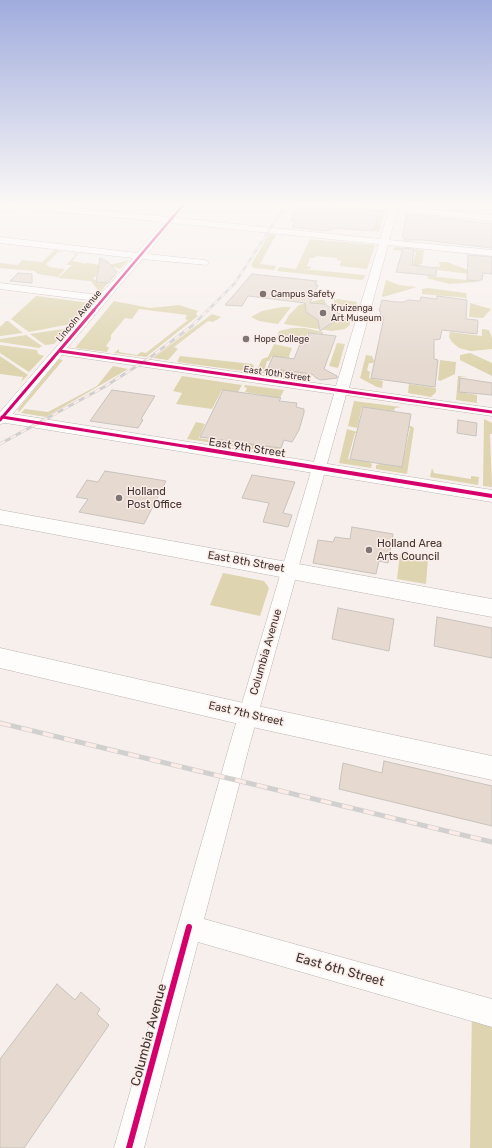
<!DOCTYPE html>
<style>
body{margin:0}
canvas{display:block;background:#f7efec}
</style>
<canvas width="492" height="1148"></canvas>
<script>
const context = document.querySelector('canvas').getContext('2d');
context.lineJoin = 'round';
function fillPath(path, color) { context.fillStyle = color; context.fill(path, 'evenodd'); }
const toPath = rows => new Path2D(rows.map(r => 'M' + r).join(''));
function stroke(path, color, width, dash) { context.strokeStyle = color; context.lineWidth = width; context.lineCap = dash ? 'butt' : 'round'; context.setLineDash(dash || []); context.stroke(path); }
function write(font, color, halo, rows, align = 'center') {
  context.font = font + ' Rubik,sans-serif'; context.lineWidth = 3; context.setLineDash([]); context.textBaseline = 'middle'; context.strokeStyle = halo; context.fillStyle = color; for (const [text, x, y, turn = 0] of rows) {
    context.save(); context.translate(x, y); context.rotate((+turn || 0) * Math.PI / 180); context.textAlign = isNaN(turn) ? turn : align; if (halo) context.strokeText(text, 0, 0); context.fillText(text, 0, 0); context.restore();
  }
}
fillPath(toPath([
 [340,205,386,210,381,211,385,213,379,232,373,231,378,216,382,215,382,213,347,211,339,208],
 [269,234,276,235,260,264,276,266,274,270,254,268,251,265],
 [310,239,375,245,367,269,340,266,341,261,337,260,337,258,316,256,315,258,310,258,307,266,311,267,310,269,302,269,365,275,364,279,361,280,277,271,279,267,296,269],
 [394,247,424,250,422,264,420,264,419,268,412,268,416,252,393,250],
 [55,250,64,252,58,252,46,264,49,266,48,267,65,269,58,277,38,274,34,271,0,268,0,263,18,265,22,260,42,262],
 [70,253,87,254,78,254,72,261,84,263,77,265,87,263,106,266,129,260,120,269,114,267,104,267,93,279,96,280,96,282,108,283,100,293,91,281,58,278,72,265,66,265,76,254],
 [439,262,447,262,484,276,438,270,438,268,435,266,440,267],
 [428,276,476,281,477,282,449,284,427,278],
 [386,280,399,285,417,287,383,297,382,296],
 [428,288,466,293,467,298,422,294,422,289],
 [36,296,90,303,71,324,29,332,11,319],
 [322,299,325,300,326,306,334,311,350,317,350,325,345,329,332,331,284,324,289,315,299,305],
 [338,299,357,302,355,311,349,312,334,303,334,300],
 [114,301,150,308,179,305,198,311,196,314,198,316,146,357,114,353,119,349,119,352,137,355,141,352,146,353,188,320,185,319,187,315,139,309,132,319,125,318,111,335,111,339,106,346,109,348,107,352,75,348],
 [470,303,491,309,483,318,469,317],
 [282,307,291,307,278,324,259,321,251,317,262,311],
 [212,314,221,317,213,322,208,321,174,347,178,349,168,360,153,358],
 [6,321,8,321,23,333,0,336,0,327],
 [69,328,54,344,45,345,30,334],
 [292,328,305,328,323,332,323,334,308,333,304,340,290,342,276,340,279,331],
 [482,329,489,330,492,338,492,349,471,351,459,348,452,342,449,337,450,332,482,336],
 [26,335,42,346,39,348,0,342,0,339],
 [337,343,345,344,338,368,329,366],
 [274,344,292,348,289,356,290,358,272,356,269,361,267,361,265,368,307,374,305,379,256,372,262,359,268,357],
 [0,345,37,350,38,354,44,356,29,372,0,353],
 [470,353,492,363,492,376,460,360,460,355],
 [366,355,372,356,374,361,373,363,369,363,367,370,370,372,369,378,383,381,382,388,377,387,360,378],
 [0,356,28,375,21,382,23,377,0,374],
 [180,356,252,364,254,366,252,372,177,362],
 [59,359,63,360,19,412,18,409],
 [440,360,456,362,455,374,440,381,438,380],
 [113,366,128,369,46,417,21,413,25,409,48,412,97,386],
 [182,376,242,385,238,392,222,390,212,409,176,404,182,393,173,391],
 [458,376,468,377,460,377,459,392,477,395,477,403,456,400],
 [409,384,436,388,436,392,431,397,408,393],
 [245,385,284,390,280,398,245,392,247,388,244,387],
 [354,401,401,407,395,408,394,411,362,407,357,428,348,426],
 [484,419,492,423,492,434,490,434,492,487,483,486],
 [196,422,205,424,199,438,217,441,220,435,228,436,226,442,246,445,249,440,259,445,280,448,279,453,187,439],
 [389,423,411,426,414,428,407,474,376,469,376,465,381,464,402,467,410,428,388,424],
 [347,429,361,433,355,433,348,459,369,462,372,464,371,468,339,463],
 [432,468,434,473,471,479,471,476,479,477,478,485,430,477],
 [400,554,428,559,426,584,397,579],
 [223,573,264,581,269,588,260,616,210,605],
 [472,1007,492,1013,492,1148,470,1148]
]), '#ded5b0');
const building = toPath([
 [303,207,339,209,342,211,378,215,373,231,337,228,326,231,292,227,295,222,290,221,297,210,302,210,303,207],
 [407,214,492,224,492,248,423,240,404,240,405,238,402,237,407,214],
 [403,248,414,249,412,265,437,268,436,276,396,272,403,248],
 [468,255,492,257,492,274,483,273,482,280,479,280,479,281,467,280,468,255],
 [100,258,108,262,117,272,108,283,96,282,100,258],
 [18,273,32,274,32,283,10,281,18,273],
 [252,274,317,281,315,285,318,285,310,303,325,304,338,313,340,317,320,331,318,320,306,312,305,303,248,296,242,306,225,305,252,274],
 [437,296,467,300,466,319,477,320,478,322,477,334,442,330,440,339,434,340,434,359,438,360,435,387,371,378,384,317,380,316,381,311,379,311,382,300,396,302,404,302,408,300,420,301,421,297,437,299,437,296],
 [309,333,336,336,324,369,337,376,337,378,321,380,316,378,312,374,268,368,273,356,294,359,300,344,305,344,309,333],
 [460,378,492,383,492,395,459,392,460,378],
 [112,390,155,396,141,419,143,420,138,428,90,421,112,390],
 [223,390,281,398,279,401,297,403,296,407,304,409,304,413,299,430,292,442,284,440,281,448,200,437,223,390],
 [363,407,411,414,402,467,350,459,363,407],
 [458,420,477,423,476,436,457,433,458,420],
 [105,471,166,481,144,524,79,512,88,499,76,497,87,480,98,482,105,471],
 [252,475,295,482,283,513,292,515,288,527,263,522,269,503,242,498,252,475],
 [352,527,393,534,388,563,379,561,376,574,313,563,318,540,333,542,335,537,350,539,352,527],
 [338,608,394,619,389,651,332,639,338,608],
 [437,617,492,628,492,658,434,646,437,617],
 [384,761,492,786,492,826,339,789,343,763,382,773,384,761],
 [57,984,75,1000,81,992,100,1009,97,1014,109,1025,24,1148,0,1148,0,1059,57,984]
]);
fillPath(building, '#e6dad0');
stroke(building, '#c8c2bd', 1);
const minor = toPath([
 [7,204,39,204,168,217,179,204,188,204,177,218,380,239,389,211,348,207,344,204,399,204,399,206,492,215,492,221,397,211,389,240,492,250,492,256,388,245,349,388,492,408,492,416,346,395,249,747,204,919,492,999,492,1027,198,942,144,1148,114,1148,229,747,334,394,62,355,5,423,0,424,0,412,96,301,0,289,0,283,100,295,133,258,0,243,0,237,137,253,164,222,11,207,7,204],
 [172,223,379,244,336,386,67,348,142,259,207,265,209,263,207,261,204,260,147,254,172,223]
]);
const major = toPath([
 [0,412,492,490,492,502,0,422,0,412],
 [0,510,492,599,492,617,0,524,0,510],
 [0,648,248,704,492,756,492,780,248,726,0,668,0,648]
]);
stroke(minor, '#bdb5b2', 1);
stroke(major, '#bdb5b2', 1);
fillPath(minor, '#fefdfc');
fillPath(major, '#fefdfc');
const railFar2 = toPath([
 [207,311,235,283,286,204]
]);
const railFar1 = toPath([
 [0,444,104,387,148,359,192,326,208,310]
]);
const rail = toPath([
 [0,723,492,842]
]);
stroke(railFar2, '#d2d0ce', 2.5);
stroke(railFar1, '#d2d0ce', 3);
stroke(rail, '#d2d0ce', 5);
stroke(railFar2, '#fbece8', 1.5, [5]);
stroke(railFar1, '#fbece8', 2, [6]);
stroke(rail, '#fbece8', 3.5, [11]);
stroke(toPath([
 [93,311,184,204]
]), '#d6006c', 2.5);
stroke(toPath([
 [60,351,492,412],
 [2,417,196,448],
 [0,420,94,310]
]), '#d6006c', 3);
stroke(toPath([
 [190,447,492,496]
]), '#d6006c', 4);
stroke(toPath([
 [129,1148,189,927]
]), '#d6006c', 6);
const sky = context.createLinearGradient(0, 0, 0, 365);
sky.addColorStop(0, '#a0acdd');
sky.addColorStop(0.56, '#fbf8f6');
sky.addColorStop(1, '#fbf8f600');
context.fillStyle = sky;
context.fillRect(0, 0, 492, 365);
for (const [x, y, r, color] of [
 [263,294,4,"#7f7572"],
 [323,313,4,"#7f7572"],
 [246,339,4,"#7f7572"],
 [119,498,4,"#7f7572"],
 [369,550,4,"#7f7572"]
]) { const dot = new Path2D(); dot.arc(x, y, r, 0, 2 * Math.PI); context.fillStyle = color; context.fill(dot); stroke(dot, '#fbece8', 1.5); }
write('9px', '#3e3431', '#fbece8', [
 ["Campus Safety",271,294],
 ["Kruizenga",331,308],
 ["Art Museum",331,318],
 ["Hope College",254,339]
], 'left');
write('9px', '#3e3431', '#fbece8', [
 ["Lincoln Avenue",79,316,-50],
 ["East 10th Street",277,374,8]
]);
write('11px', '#3e3431', '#fbece8', [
 ["East 9th Street",247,448,9],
 ["East 8th Street",246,562,10],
 ["Columbia Avenue",266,652,-74],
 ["East 7th Street",246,714,13]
]);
write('11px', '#3e3431', '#fbece8', [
 ["Holland",127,492],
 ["Post Office",127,505],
 ["Holland Area",377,544],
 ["Arts Council",377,557]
], 'left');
write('13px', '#3e3431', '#fbece8', [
 ["East 6th Street",340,970,16],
 ["Columbia Avenue",149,1035,-75]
]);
</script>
